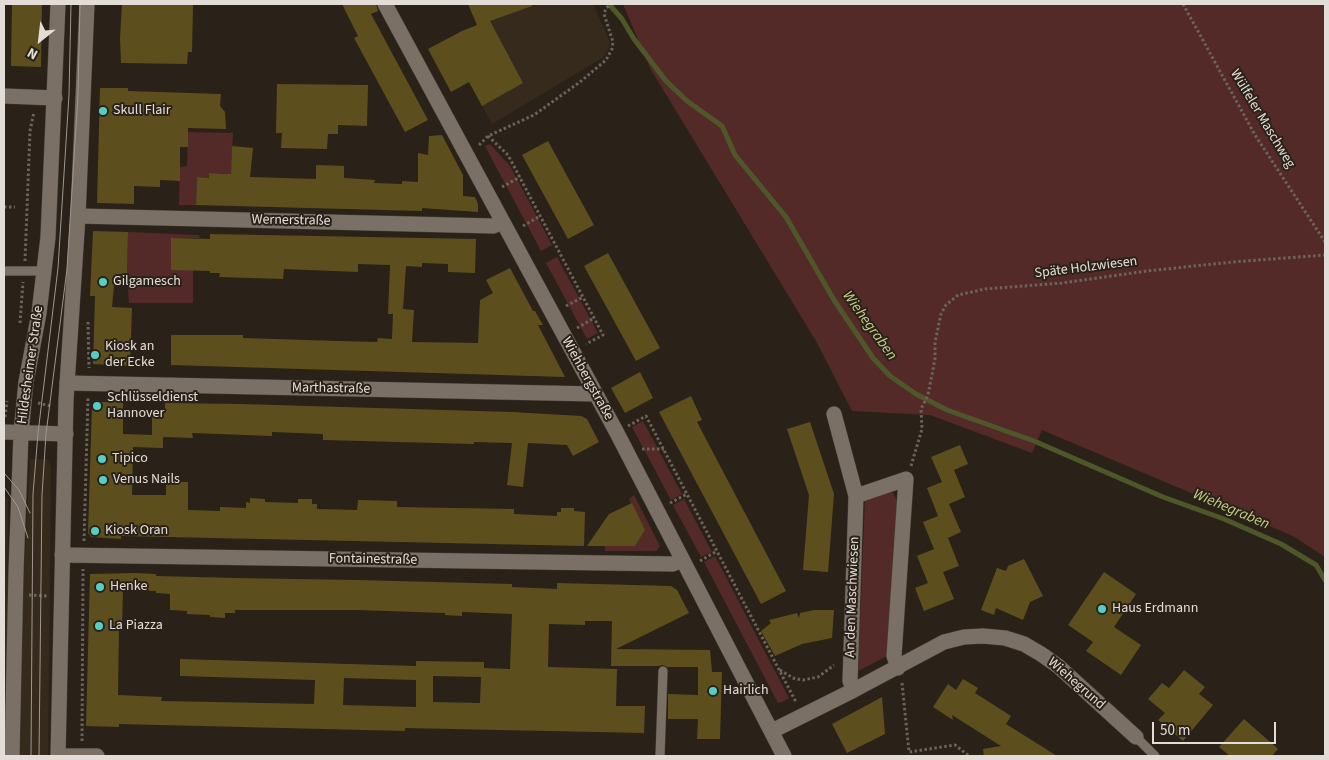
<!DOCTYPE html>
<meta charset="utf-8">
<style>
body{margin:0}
#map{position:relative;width:1329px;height:760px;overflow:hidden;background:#2a2218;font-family:"Source Sans 3",sans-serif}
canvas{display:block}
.frame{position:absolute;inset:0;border:5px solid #e3ddd7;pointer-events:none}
.north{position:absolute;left:15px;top:15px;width:50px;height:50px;-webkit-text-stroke:4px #2a2218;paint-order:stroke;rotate:209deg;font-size:14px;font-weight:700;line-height:20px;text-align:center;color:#e3ddd7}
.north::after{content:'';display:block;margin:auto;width:18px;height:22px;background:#e3ddd7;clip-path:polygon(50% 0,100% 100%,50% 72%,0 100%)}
.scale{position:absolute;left:1152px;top:722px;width:124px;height:22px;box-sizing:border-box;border:2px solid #e3ddd7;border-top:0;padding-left:6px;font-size:15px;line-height:18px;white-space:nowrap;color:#e3ddd7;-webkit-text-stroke:4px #2a2218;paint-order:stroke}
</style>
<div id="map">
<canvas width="1329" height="760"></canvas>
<div class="frame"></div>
<div class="north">N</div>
<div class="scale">50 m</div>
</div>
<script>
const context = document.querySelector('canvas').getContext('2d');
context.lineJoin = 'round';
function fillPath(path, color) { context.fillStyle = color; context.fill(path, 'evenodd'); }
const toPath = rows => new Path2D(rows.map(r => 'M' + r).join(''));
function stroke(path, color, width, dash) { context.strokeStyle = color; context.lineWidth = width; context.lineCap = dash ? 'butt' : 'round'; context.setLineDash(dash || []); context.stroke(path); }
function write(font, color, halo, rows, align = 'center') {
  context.font = font + ' "Source Sans 3",sans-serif'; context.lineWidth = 4; context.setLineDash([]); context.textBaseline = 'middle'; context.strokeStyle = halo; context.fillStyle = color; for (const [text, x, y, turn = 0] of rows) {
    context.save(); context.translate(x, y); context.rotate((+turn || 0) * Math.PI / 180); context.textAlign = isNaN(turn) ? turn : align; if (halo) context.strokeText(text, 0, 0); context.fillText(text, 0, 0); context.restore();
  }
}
fillPath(toPath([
 [535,4,593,4,610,42,609,48,604,57,492,124,469,82,451,92,428,49,462,31],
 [30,459,47,459,51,467,48,756,20,756,21,634],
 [4,495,8,499,7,606,12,756,4,756]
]), '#362a1c');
fillPath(toPath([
 [623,4,1325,4,1325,557,1293,536,1042,430,1032,453,930,415,852,411,816,341,650,68],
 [188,132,233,133,231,171,234,178,223,173,209,173,209,178,197,177,196,205,179,205,180,167,187,166],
 [490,144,510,166,552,245,541,251,485,146],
 [128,232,198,235,201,238,171,238,171,270,193,270,193,303,129,303,127,274],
 [557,257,598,333,587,339,546,263],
 [643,421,682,494,671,500,632,427],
 [892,492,898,502,887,656,858,671,865,499],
 [634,495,660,546,657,551,605,551,605,546,635,546,645,530,629,499],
 [684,499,712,552,701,557,673,505],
 [715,556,789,698,782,702,778,703,704,562]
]), '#542a29');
stroke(toPath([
 [609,4,622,19,634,39,666,81,687,101,722,126,735,155,786,217,834,300,873,358,890,376,916,394,947,410,1034,441,1163,497,1224,519,1281,544,1316,565,1325,580]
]), '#4e5728', 5);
fillPath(toPath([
 [12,4,42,4,41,67,11,66],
 [122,4,193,4,192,52,188,52,187,64,121,63,120,38],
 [342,4,376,4,378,11,371,14,428,120,405,132,354,38,358,36],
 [468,4,532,4,532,6,490,21,523,83,482,106,469,82,451,92,428,49,462,31,477,25],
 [277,84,368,85,367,126,338,125,338,134,328,134,327,149,281,148,282,133,276,133],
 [100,88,128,88,128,91,221,94,220,106,225,112,226,129,188,128,188,147,180,147,180,181,160,180,160,187,134,186,134,204,97,203],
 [442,135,463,175,463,196,475,197,478,204,478,212,422,208,422,211,196,205,197,177,209,178,209,173,231,174,232,146,253,148,250,177,316,179,316,165,344,166,344,178,375,180,374,183,402,184,402,181,418,182,418,153,428,155,429,136],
 [548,141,594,225,568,239,522,155],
 [93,231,128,232,127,274,115,274,112,307,132,308,130,366,93,364,95,296,90,296],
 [210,234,476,239,475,273,448,272,448,264,422,263,422,267,406,266,403,309,414,310,412,342,478,343,480,300,493,293,486,280,510,268,533,311,535,311,543,325,538,325,565,377,171,365,171,335,243,335,243,338,337,341,377,342,378,338,392,339,393,314,388,314,390,265,358,264,358,272,284,269,283,279,219,277,220,273,210,273,210,271,171,270,171,238,210,239],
 [608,253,660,348,636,361,584,266],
 [640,372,653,398,625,413,611,388],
 [691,396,702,420,697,422,786,591,761,604,659,412],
 [98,402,123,402,123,434,152,435,152,412,165,412,165,403,241,404,512,412,581,416,587,419,599,442,573,456,567,445,528,443,523,487,507,485,512,443,474,442,474,444,323,440,323,434,272,432,272,436,192,433,193,438,163,437,163,448,133,447,132,495,166,495,166,482,188,482,188,510,220,511,220,507,246,508,246,502,250,503,250,498,265,499,265,502,298,503,298,499,312,499,312,504,317,504,317,509,357,510,358,500,397,501,397,507,514,509,514,514,557,516,557,512,561,512,561,508,574,508,574,511,585,512,584,546,121,536,121,539,91,537,88,533,92,407],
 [810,422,834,494,828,572,803,570,809,495,787,429],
 [960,445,968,464,954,470,965,497,949,504,961,532,948,538,959,566,943,572,954,599,924,611,915,588,928,583,917,556,934,549,923,522,938,516,927,488,942,482,931,457],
 [632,503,645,530,635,546,587,546,609,514],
 [1024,559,1043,596,1030,602,1023,620,996,608,994,615,981,610,997,568,1006,571,1008,566],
 [1104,572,1136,594,1114,627,1141,645,1121,675,1086,651,1093,642,1068,625],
 [135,573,156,574,156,576,235,578,356,580,512,584,512,587,557,589,557,583,671,586,677,590,689,613,616,649,710,650,712,672,722,672,720,739,697,739,698,719,668,719,668,694,698,695,698,667,667,667,663,665,659,666,611,666,612,621,585,621,585,625,549,624,548,667,617,669,616,706,645,706,644,733,405,728,405,731,119,724,119,727,86,726,90,574],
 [123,590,156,591,156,593,170,594,170,610,187,611,187,614,210,615,210,617,225,618,225,613,235,613,235,610,358,610,445,613,445,615,462,616,462,612,512,614,510,669,484,668,484,662,416,661,416,666,180,659,180,676,315,680,314,704,161,701,162,697,118,695,119,626,122,626],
 [433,676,481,677,480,703,433,702],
 [344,678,416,680,416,707,343,705],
 [814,610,834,610,832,638,802,644,775,656,761,631,771,623,769,620,797,613,799,618,800,613],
 [1184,670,1205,687,1199,694,1213,705,1183,741,1158,720,1165,713,1148,699,1162,683,1169,688],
 [963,679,978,688,975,693,1011,716,1006,724,1057,756,984,756,983,749,1001,746,952,715,953,720,933,707,948,684,956,690],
 [882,697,885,734,847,753,832,724],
 [1244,719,1278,749,1272,756,1230,756,1219,747]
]), '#5c4f1d');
const service = toPath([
 [4,271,44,271],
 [1136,737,1155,756],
 [660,756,663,671]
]);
const minor = toPath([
 [385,4,617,433,784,756],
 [4,96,55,98],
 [78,216,493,226,503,222],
 [67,383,595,394],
 [834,414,856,496,850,681,854,690],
 [856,496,906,479,894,656,898,668],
 [62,555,673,564,682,560],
 [772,731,854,690,944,642,964,637,983,636,1005,638,1024,644,1041,654,1058,666,1136,737],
 [58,756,97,756]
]);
const secondary = toPath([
 [4,432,66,434],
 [12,756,16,572,21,433,26,382,39,313,48,237,58,4],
 [58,756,66,400,78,216,87,4]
]);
stroke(service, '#443d37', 10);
stroke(minor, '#443d37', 16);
stroke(secondary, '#443d37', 16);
stroke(toPath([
 [1183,4,1255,135,1325,242],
 [488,136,508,155,603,335,586,344],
 [479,145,488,136,534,115,580,82,606,60,612,49,613,42,604,14,606,8,612,4],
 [502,187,520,177],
 [4,207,15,207],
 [523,226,540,216],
 [25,261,30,131,34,112],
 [566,306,583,297],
 [88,322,89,368],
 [20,323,23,282],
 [577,328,594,318],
 [38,403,51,406],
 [5,417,7,401],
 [628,426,646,416,796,702],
 [642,449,664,449],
 [911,466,922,429,921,409,928,395,935,359,935,342,941,314,946,305,958,295,985,289,1062,283,1147,271,1232,262,1325,255],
 [670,503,687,494],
 [84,541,88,397],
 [700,561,717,551],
 [29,595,47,596],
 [780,670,793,678,803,680,818,677,834,665],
 [902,683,909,752,955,745,969,756],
 [82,741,83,569]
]), '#6b645b', 3, [2.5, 2.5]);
stroke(service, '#7a7065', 9);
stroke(minor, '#7a7065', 15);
stroke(secondary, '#7a7065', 15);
stroke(toPath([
 [4,473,19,490,30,513],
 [4,487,18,507,28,538],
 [31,756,33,494,38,433,58,268,69,95,71,4],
 [39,756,42,495,46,434,67,269,78,95,80,4]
]), '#9f9891', 1);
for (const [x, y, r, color] of [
 [103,111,5,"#55cec6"],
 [103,282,5,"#55cec6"],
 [95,355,5,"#55cec6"],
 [97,406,5,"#55cec6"],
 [102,459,5,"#55cec6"],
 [103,480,5,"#55cec6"],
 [95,531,5,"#55cec6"],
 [100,587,5,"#55cec6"],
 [1102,609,5,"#55cec6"],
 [99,626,5,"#55cec6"],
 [713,691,5,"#55cec6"]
]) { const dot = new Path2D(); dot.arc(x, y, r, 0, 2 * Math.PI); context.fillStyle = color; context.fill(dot); stroke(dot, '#2a2218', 2); }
write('14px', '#e3ddd7', '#2a2218', [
 ["Skull Flair",113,111],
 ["Gilgamesch",113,282],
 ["Kiosk an",105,347],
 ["der Ecke",105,363],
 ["Schlüsseldienst",107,398],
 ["Hannover",107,414],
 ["Tipico",112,459],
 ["Venus Nails",113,480],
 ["Kiosk Oran",105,531],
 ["Henke",110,587],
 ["Haus Erdmann",1112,609],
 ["La Piazza",109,626],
 ["Hairlich",723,691]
], 'left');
write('14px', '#e3ddd7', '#2a2218', [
 ["Wülfeler Maschweg",1262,119,59],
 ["Wernerstraße",291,221,1],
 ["Späte Holzwiesen",1086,268,-7],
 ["Hildesheimer Straße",31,365,-82],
 ["Wiehbergstraße",587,379,61],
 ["Marthastraße",331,389,1],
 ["Fontainestraße",373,560,1],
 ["An den Maschwiesen",853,597,-88],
 ["Wiehegrund",1076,684,41]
]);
write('italic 15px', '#c0cf83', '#2a2218', [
 ["Wiehegraben",869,326,54],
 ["Wiehegraben",1231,510,23]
]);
</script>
